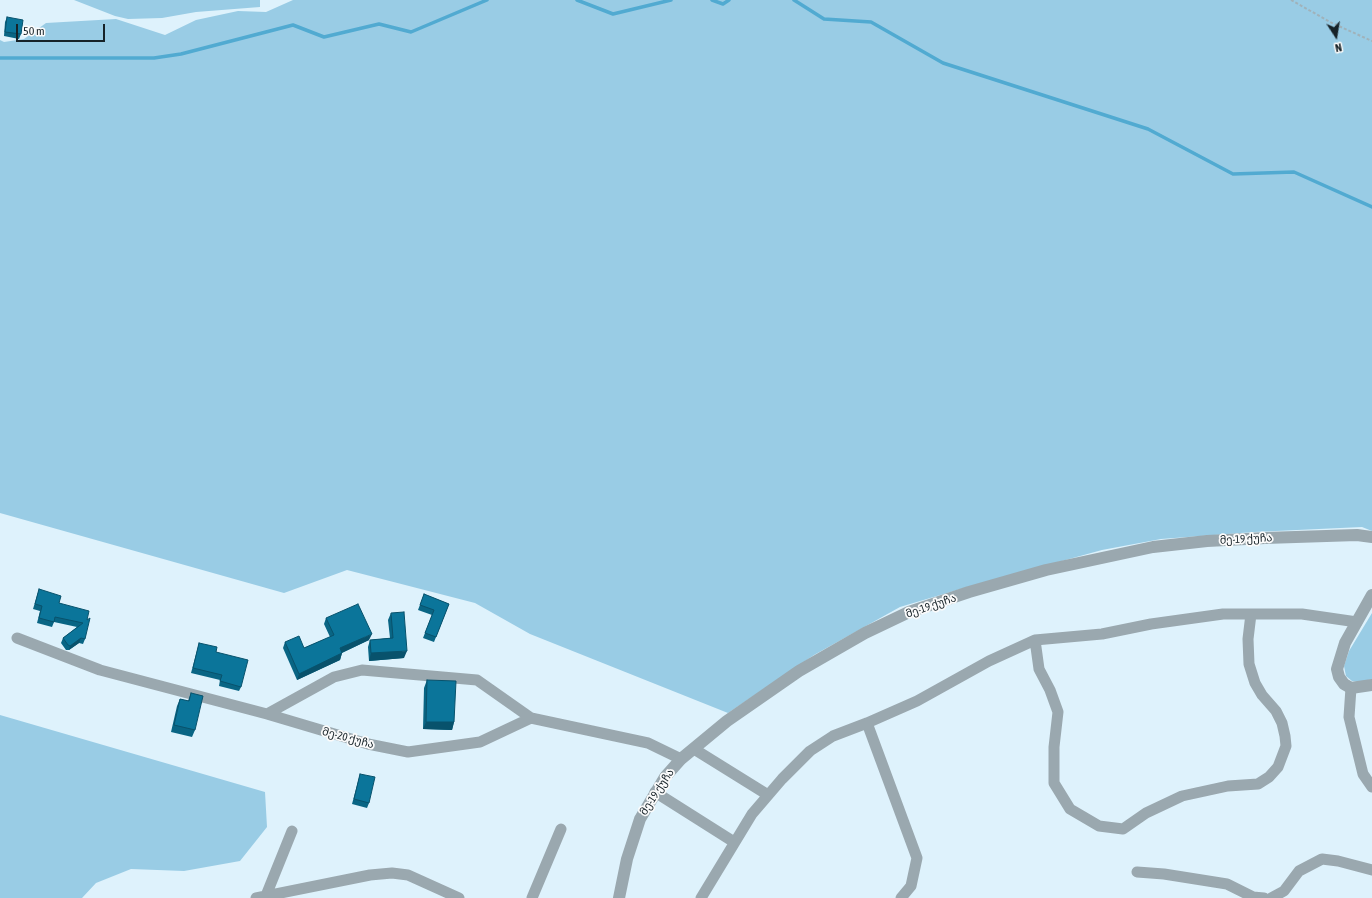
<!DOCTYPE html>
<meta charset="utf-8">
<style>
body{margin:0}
#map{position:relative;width:1372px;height:898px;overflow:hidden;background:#def2fc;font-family:"Asap Condensed",sans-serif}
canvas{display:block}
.north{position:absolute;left:1316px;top:16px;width:40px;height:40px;-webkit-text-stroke:3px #fbfbfb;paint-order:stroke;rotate:168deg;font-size:11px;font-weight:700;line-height:16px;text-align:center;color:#162228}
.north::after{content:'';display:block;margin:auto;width:14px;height:18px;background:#162228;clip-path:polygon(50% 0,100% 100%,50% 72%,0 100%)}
.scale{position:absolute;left:16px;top:24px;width:89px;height:18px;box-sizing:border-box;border:2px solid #162228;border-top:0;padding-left:5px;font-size:12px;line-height:14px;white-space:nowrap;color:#162228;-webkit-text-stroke:3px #fbfbfb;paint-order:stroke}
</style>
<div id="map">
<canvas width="1372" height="898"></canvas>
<div class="north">N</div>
<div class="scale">50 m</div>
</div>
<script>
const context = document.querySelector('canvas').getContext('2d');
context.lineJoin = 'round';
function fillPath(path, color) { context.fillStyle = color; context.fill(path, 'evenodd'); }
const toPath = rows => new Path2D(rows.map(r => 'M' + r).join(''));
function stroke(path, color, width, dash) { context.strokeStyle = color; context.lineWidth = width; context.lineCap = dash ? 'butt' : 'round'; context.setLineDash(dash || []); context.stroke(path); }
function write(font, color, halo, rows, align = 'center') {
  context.font = font + ' "Asap Condensed","Noto Sans Georgian",sans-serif'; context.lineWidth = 3.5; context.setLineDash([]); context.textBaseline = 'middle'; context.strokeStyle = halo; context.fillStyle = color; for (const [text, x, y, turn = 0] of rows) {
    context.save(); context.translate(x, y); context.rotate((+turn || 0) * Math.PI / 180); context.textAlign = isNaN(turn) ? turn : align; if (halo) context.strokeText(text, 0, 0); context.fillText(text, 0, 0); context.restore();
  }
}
fillPath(toPath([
 [74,0,260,0,260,7,196,12,162,18,128,19,115,16],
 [293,0,1372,0,1372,531,1362,527,1254,532,1161,539,1102,550,967,587,900,607,814,655,728,713,530,634,475,603,347,570,284,593,0,513,0,40,4,42,24,39,46,23,116,19,165,35,196,20,238,11,266,12],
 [1372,613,1372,679,1360,682,1352,681,1346,676,1344,666,1349,651],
 [0,715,265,792,267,827,240,861,184,871,131,869,96,883,82,898,0,898]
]), '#99cce5');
stroke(toPath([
 [577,0,613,14,671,0],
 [712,0,723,4,729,0],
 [794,0,824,19,871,22,943,63,1148,129,1233,174,1294,172,1372,207],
 [0,58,154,58,181,54,293,25,324,37,379,24,411,32,487,0]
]), '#51aad1', 3.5);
stroke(toPath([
 [1291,0,1332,23,1372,41]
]), '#a0b2ba', 2, [3, 2]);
stroke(toPath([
 [17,638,100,670,267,714,368,744,408,752,480,742,531,718,648,743,681,759],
 [1035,640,1039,669,1050,690,1058,712,1054,747,1054,783,1070,809,1099,826,1123,829,1146,813,1182,796,1228,786,1258,784,1269,777,1278,767,1286,746,1285,736,1282,723,1276,711,1262,695,1255,683,1249,664,1248,639,1251,614],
 [1351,688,1349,717,1363,774,1372,787],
 [267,714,334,677,362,670,477,680,531,718],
 [867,723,917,858,911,886,901,898],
 [694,749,768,795],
 [655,792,734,842],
 [1137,872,1164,874,1227,884,1253,897,1264,898],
 [256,898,370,875,392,873,408,875,459,898],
 [265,898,292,831],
 [532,898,561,829],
 [701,898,752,814,782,779,810,751,833,736,867,723,917,701,989,661,1035,640,1102,634,1151,624,1223,614,1302,614,1357,622],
 [1271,898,1284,891,1299,871,1322,859,1338,861,1372,870]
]), '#9aa8af', 11);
stroke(toPath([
 [1372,595,1345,643,1337,669,1339,677,1344,684,1351,688,1372,685],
 [619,898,627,859,640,819,665,777,681,759,727,721,799,671,865,633,909,612,969,592,1046,570,1153,547,1207,541,1265,538,1357,535,1372,537]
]), '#9aa8af', 12);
fillPath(toPath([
 [7,17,21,34,19,39,4,36,5,22],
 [39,589,59,603,87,620,85,639,83,644,79,643,69,650,66,650,61,643,63,638,77,627,54,622,52,627,37,623,40,611,33,609],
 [424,594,449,604,434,642,423,638,432,615,418,610],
 [391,613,404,658,369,661,368,647,370,640,390,638,388,620],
 [326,618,369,640,342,653,340,660,297,680,283,648,285,642,304,648,330,637,324,624],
 [199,643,216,652,241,687,239,691,219,686,220,680,191,673],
 [427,680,454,722,452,730,423,729,424,688],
 [191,693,195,730,192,737,171,732,177,706,180,699,188,701],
 [360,774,369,803,367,808,352,804]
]), '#096584');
fillPath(toPath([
 [372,634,369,640,337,655,340,648],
 [81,638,79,643,69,650,70,646],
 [407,651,404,658,369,661,371,653],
 [342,653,340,660,297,680,299,674],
 [426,722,454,722,452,730,423,729]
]), '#08526c');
const building = toPath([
 [7,17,23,20,21,34,5,32,7,17],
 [39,589,61,596,59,603,89,611,87,620,90,618,85,639,81,638,70,646,68,645,63,638,83,623,55,617,54,622,39,618,42,606,35,604,39,589],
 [424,594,449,604,436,637,425,633,434,610,420,605,424,594],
 [358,604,372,634,340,648,342,653,299,674,285,642,299,636,304,648,334,635,326,618,358,604],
 [404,612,407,651,371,653,370,640,393,638,391,613,404,612],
 [199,643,217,647,216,652,248,660,241,687,220,681,222,675,193,668,199,643],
 [427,680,456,681,454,722,426,722,427,680],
 [191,693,203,696,195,730,174,725,180,699,189,701,191,693],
 [360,774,375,777,369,803,354,799,360,774]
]);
fillPath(building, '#0b759a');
stroke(building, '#08526c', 1);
write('11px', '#162228', '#fbfbfb', [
 ["მე-19 ქუჩა",1246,539,-3],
 ["მე-19 ქუჩა",931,606,-19],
 ["მე-20 ქუჩა",348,738,15],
 ["მე-19 ქუჩა",657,792,-57]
]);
</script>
